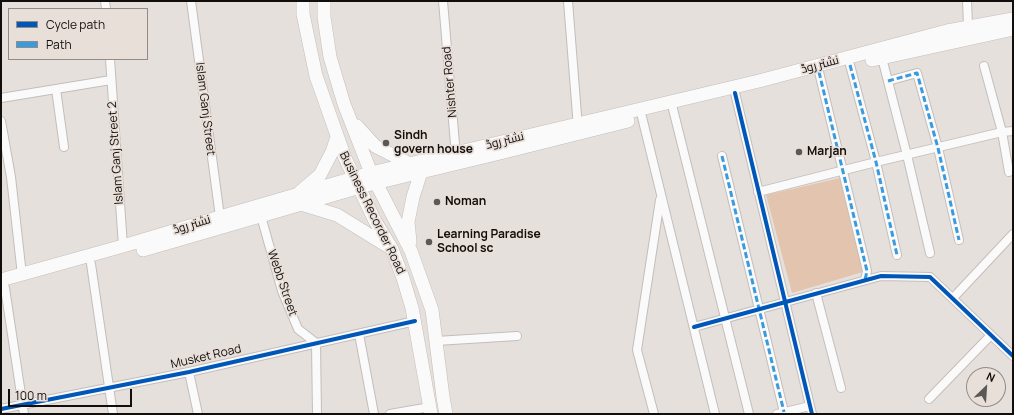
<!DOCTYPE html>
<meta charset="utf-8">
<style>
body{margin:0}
#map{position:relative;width:1014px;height:415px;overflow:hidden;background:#e6e0dc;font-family:Manrope,sans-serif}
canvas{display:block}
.frame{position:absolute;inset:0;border:2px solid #110e0c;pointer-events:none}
.legend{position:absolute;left:8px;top:8px;width:140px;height:52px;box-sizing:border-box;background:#e9dfd9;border:1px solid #938b87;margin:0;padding:5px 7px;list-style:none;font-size:12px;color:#110e0c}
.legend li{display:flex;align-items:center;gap:8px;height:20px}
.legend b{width:20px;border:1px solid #938b87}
.north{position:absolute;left:966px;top:367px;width:40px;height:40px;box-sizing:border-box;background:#e9dfd9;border:1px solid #938b87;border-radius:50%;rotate:25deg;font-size:11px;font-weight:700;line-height:16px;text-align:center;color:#110e0c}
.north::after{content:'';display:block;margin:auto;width:14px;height:18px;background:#5c5855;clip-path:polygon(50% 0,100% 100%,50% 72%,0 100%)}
.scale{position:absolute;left:8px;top:389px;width:124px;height:18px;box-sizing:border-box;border:2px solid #110e0c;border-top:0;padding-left:5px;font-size:12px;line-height:14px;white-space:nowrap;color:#110e0c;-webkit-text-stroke:3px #e9dfd9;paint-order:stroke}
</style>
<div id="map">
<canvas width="1014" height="415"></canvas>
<div class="frame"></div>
<ul class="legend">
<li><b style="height:5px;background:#0057b8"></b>Cycle path</li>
<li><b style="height:5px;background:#3a9ade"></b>Path</li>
</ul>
<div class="north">N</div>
<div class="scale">100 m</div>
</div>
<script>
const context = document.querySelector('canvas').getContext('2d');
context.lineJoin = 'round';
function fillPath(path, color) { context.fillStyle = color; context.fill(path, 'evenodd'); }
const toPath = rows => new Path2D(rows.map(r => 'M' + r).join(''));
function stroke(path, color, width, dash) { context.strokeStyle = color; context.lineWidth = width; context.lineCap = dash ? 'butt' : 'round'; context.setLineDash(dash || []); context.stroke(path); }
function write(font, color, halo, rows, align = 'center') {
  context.font = font + ' Manrope,Cairo,sans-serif'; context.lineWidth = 3.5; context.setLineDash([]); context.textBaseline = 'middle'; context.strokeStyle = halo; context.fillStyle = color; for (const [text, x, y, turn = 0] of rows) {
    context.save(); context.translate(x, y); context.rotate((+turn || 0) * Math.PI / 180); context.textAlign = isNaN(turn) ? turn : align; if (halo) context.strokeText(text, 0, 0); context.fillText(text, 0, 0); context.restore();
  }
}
fillPath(toPath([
 [840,178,863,272,792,293,766,195]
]), '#e3c5af');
const street = toPath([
 [105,1,106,9],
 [191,1,220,217],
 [443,1,456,156],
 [568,1,578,128],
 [967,1,968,26],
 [882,58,907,155,930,253],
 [110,59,123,246],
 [850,65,876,162,897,255],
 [984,66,1002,132,1009,172],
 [819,72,867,271,865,280],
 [888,81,917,73,938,148,959,240],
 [56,89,64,147],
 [735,93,812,414],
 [1,98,111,80],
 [673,109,749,414],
 [642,117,715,414],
 [1,121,11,177,22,275],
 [722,156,784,412],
 [758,192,876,162,1002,132,1013,131],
 [261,216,282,291,298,329,316,343,317,414],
 [91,264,113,414],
 [5,288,24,414],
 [816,293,841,388],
 [953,298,1013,234],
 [694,327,881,276,930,277,1013,356],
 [359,334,374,414],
 [436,341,517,336],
 [189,372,198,414],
 [929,399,991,335],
 [1,409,189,372,415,321],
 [390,414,430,407],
 [654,414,637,350,660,200],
 [777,414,810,406]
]);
const primary = toPath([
 [303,1,303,14,316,76,345,158,375,221,392,249,403,278,412,308,431,414],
 [324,1,324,17,330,57,344,104,371,173,411,251,432,310,443,397,446,414],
 [872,60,1013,29],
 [357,126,375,146,410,164],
 [300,192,320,175,332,152,337,137],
 [301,204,337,215,389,247],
 [410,242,408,222,413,197,421,172],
 [143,250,367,185,504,152,628,121],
 [1,280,123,246,220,217,371,173,759,81,947,31,1013,19]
]);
stroke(street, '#c3bebc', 10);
stroke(primary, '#c3bebc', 14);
stroke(street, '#fbfafa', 8);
stroke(primary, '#fbfafa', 13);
stroke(toPath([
 [850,65,876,162,897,255],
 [819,72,867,271,865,280],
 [888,81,917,73,938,148,959,240],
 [722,156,784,412]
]), '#3a9ade', 3, [6, 3]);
stroke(toPath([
 [735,93,812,414],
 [694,327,881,276,930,277,1013,356],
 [1,409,189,372,415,321]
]), '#0057b8', 4);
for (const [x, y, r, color] of [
 [386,143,4,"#5c5855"],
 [799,152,4,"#5c5855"],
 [437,202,4,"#5c5855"],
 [429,242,4,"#5c5855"]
]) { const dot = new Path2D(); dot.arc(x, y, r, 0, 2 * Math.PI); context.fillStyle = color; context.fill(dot); stroke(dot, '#e9dfd9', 1.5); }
write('12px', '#110e0c', '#e9dfd9', [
 ["نشتر روڈ",820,65,-15],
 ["Nishter Road",450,82,-95],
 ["Islam Ganj Street",205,109,83],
 ["نشتر روڈ",505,141,-14],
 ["Islam Ganj Street 2",116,153,-94],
 ["Business Recorder Road",372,213,64],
 ["نشتر روڈ",192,225,-17],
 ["Webb Street",282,283,71],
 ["Musket Road",206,357,-13]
]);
write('bold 12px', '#110e0c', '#e9dfd9', [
 ["Sindh",394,136],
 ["govern house",394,150],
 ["Marjan",807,152],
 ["Noman",445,202],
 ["Learning Paradise",437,235],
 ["School sc",437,249]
], 'left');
</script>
